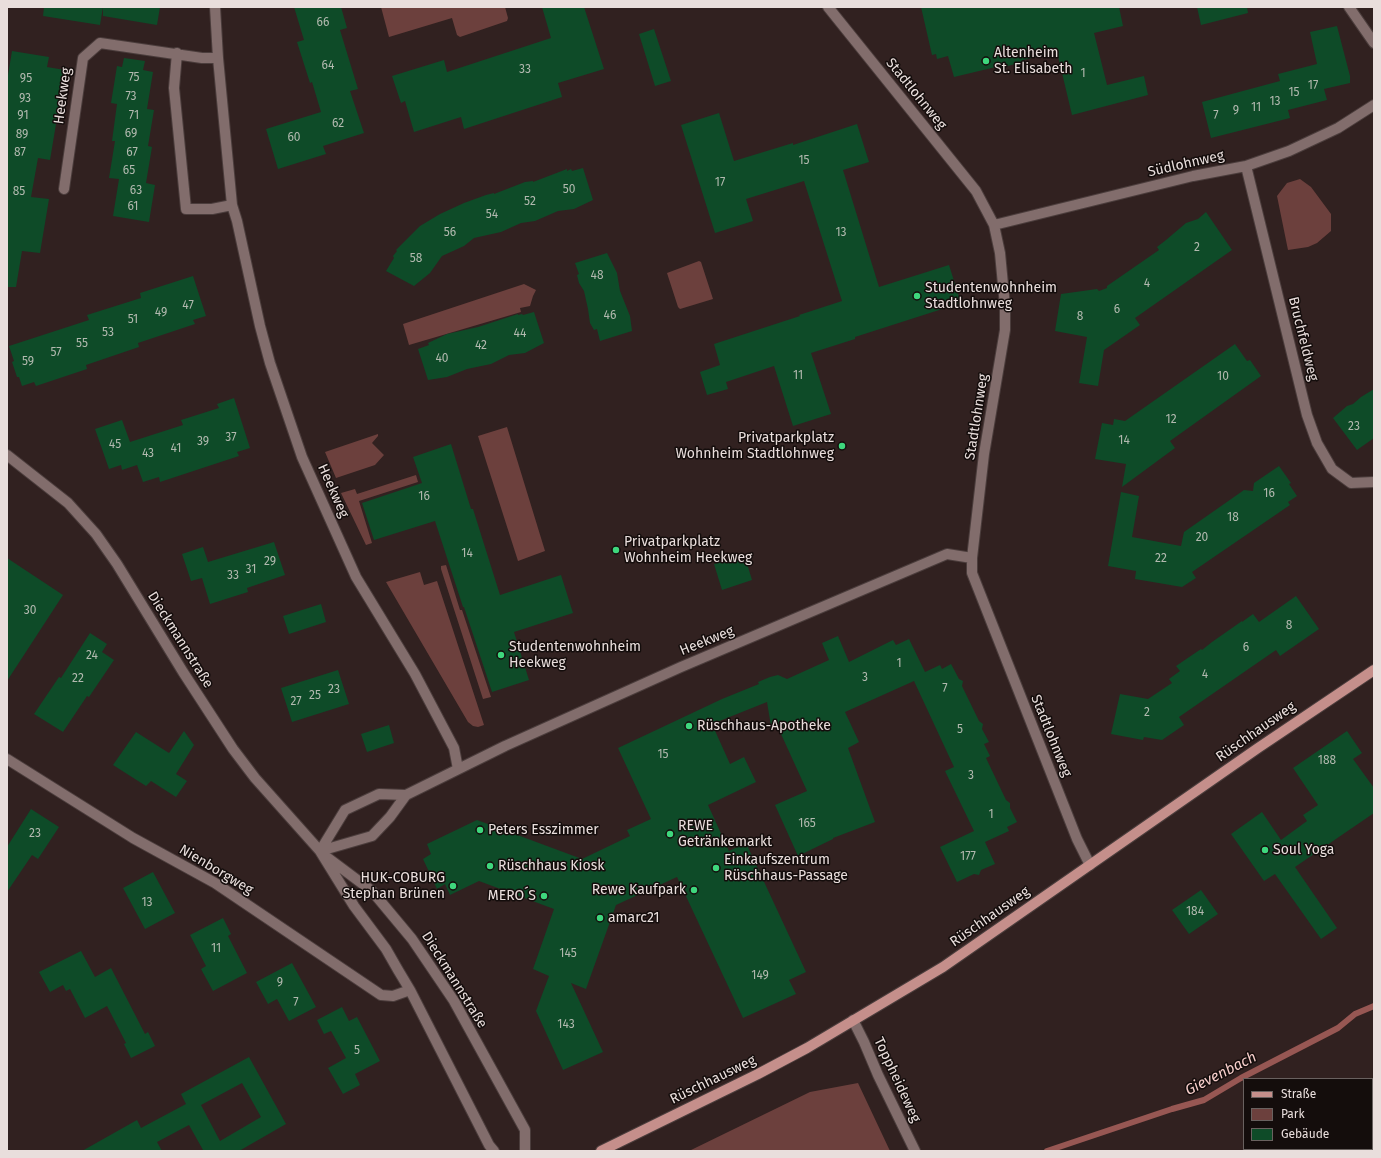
<!DOCTYPE html>
<meta charset="utf-8">
<style>
body{margin:0}
#map{position:relative;width:1381px;height:1158px;overflow:hidden;background:#312120;font-family:"Fira Sans",sans-serif}
canvas{display:block}
.frame{position:absolute;inset:0;border:8px solid #e9dedc;pointer-events:none}
.legend{position:absolute;left:1243px;top:1078px;width:130px;height:72px;box-sizing:border-box;background:#140d0c;border:1px solid #69615f;margin:0;padding:5px 7px;list-style:none;font-size:12px;color:#e9dedc}
.legend li{display:flex;align-items:center;gap:8px;height:20px}
.legend b{width:20px;border:1px solid #69615f}
</style>
<div id="map">
<canvas width="1381" height="1158"></canvas>
<div class="frame"></div>
<ul class="legend">
<li><b style="height:5px;background:#c58f8b"></b>Straße</li>
<li><b style="height:11px;background:#6c403d"></b>Park</li>
<li><b style="height:11px;background:#0e4b28"></b>Gebäude</li>
</ul>
</div>
<script>
const context = document.querySelector('canvas').getContext('2d');
context.lineJoin = 'round';
function fillPath(path, color) { context.fillStyle = color; context.fill(path, 'evenodd'); }
const toPath = rows => new Path2D(rows.map(r => 'M' + r).join(''));
function stroke(path, color, width, dash) { context.strokeStyle = color; context.lineWidth = width; context.lineCap = dash ? 'butt' : 'round'; context.setLineDash(dash || []); context.stroke(path); }
function write(font, color, halo, rows, align = 'center') {
  context.font = font + ' "Fira Sans",sans-serif'; context.lineWidth = 3; context.setLineDash([]); context.textBaseline = 'middle'; context.strokeStyle = halo; context.fillStyle = color; for (const [text, x, y, turn = 0] of rows) {
    context.save(); context.translate(x, y); context.rotate((+turn || 0) * Math.PI / 180); context.textAlign = isNaN(turn) ? turn : align; if (halo) context.strokeText(text, 0, 0); context.fillText(text, 0, 0); context.restore();
  }
}
fillPath(toPath([
 [381,7,505,7,508,18,507,21,460,37,457,35,452,18,389,37],
 [1300,179,1311,187,1331,214,1331,231,1317,243,1308,247,1288,250,1277,196,1287,183],
 [699,261,701,262,713,299,680,309,678,307,667,273],
 [524,284,536,290,533,296,530,306,520,308,521,312,409,345,403,324],
 [507,427,545,551,518,561,478,436],
 [378,434,378,436,372,443,384,455,375,465,336,478,325,452],
 [416,475,418,482,359,501,372,543,366,545,341,493,355,489,357,494],
 [446,565,460,610,462,610,491,697,483,699,441,569,441,566],
 [420,572,424,585,437,581,484,725,478,727,473,726,468,722,386,582],
 [858,1083,890,1151,689,1151,810,1092]
]), '#6c403d');
stroke(toPath([
 [1047,1151,1172,1109,1204,1100,1241,1078,1338,1028,1355,1014,1374,1006]
]), '#975753', 6);
fillPath(toPath([
 [44,7,103,7,100,25,43,16],
 [103,7,160,7,157,25,103,16],
 [294,7,341,7,347,28,340,30,358,89,350,91,364,133,323,146,326,154,278,169,266,129,321,112,312,82,310,83,297,42,304,40],
 [542,7,584,7,604,69,558,83,562,97,464,129,461,117,414,132,405,101,401,103,392,76,444,60,447,72,551,38],
 [921,7,1119,7,1123,26,1094,33,1107,85,1144,76,1148,95,1072,115,1057,52,1023,60,1023,62,1000,68,1000,66,954,77,948,56,937,59,936,54,932,55],
 [1197,7,1247,7,1248,13,1201,25],
 [1337,26,1350,76,1350,83,1324,89,1327,100,1288,110,1290,118,1211,138,1202,102,1280,81,1278,74,1317,64,1310,32],
 [654,29,671,81,655,86,639,34],
 [12,51,49,57,47,67,65,70,50,160,38,158,31,197,49,199,40,253,22,251,16,287,7,287,7,81],
 [124,58,145,61,143,70,153,72,147,109,154,110,148,146,152,147,146,183,155,185,149,222,113,216,119,179,109,178,115,141,112,141,117,104,111,103,117,66,122,67],
 [719,113,734,161,793,143,793,145,857,124,869,162,843,170,879,287,949,265,961,303,855,337,855,339,811,353,831,414,793,426,774,366,726,382,728,389,707,395,700,372,720,365,714,344,800,316,799,315,842,301,804,181,746,199,753,221,715,233,681,125],
 [583,168,593,200,574,209,558,211,535,221,521,223,501,232,474,238,464,246,442,256,430,273,414,286,386,271,394,258,393,256,397,251,396,250,420,226,440,214,464,203,486,195,494,193,494,194,525,182,533,181,533,182,567,169,567,171,571,169,572,171],
 [1206,212,1232,250,1135,318,1140,325,1104,350,1098,386,1079,383,1087,337,1055,331,1061,294,1097,289,1099,291,1107,288,1107,286,1159,250,1157,247,1166,240,1186,223,1198,219],
 [607,253,617,273,620,291,630,316,632,331,600,341,597,329,594,330,590,323,588,309,584,291,579,283,577,275,579,274,575,263],
 [193,276,206,316,193,320,195,324,138,343,139,347,86,365,87,369,36,386,34,382,22,386,19,377,17,377,12,362,14,361,9,346,89,320,87,315,141,298,140,293],
 [534,312,544,343,525,353,509,355,491,364,467,369,447,377,428,380,418,349,429,345,428,343,447,334,478,327,518,314,518,315,522,314,523,315],
 [1235,344,1247,361,1250,360,1261,376,1170,441,1175,448,1122,487,1126,464,1095,459,1102,423,1113,425,1114,419,1125,421],
 [1374,389,1374,438,1357,450,1333,418,1347,406,1353,404,1361,397],
 [234,398,250,448,237,452,239,456,160,482,159,477,143,482,137,465,122,470,121,465,109,469,95,429,122,420,130,442,183,425,181,420,219,408,217,404],
 [451,444,471,509,473,509,500,595,561,575,573,613,514,632,529,680,492,692,464,607,463,607,435,521,374,540,362,503,422,483,413,457],
 [1279,466,1291,483,1289,484,1297,496,1288,502,1290,505,1192,572,1196,578,1182,587,1135,579,1136,571,1108,566,1121,492,1139,496,1132,537,1181,546,1184,532,1244,490,1253,491,1254,483],
 [274,542,285,575,247,588,248,592,210,604,202,578,191,581,182,554,203,547,208,562],
 [745,557,752,580,722,590,714,564,730,559,731,561],
 [7,558,63,595,7,681],
 [1296,596,1319,629,1280,656,1276,650,1179,717,1184,725,1162,740,1144,737,1143,740,1111,734,1120,694,1148,699,1172,683,1169,679,1180,671,1176,666,1201,649,1202,650,1212,642,1242,621,1242,622,1253,614,1259,622],
 [321,604,326,622,289,634,283,616],
 [90,633,107,644,102,652,114,660,89,697,87,696,63,732,34,714,59,677,61,678],
 [838,636,849,662,893,640,896,645,909,639,925,672,940,665,942,669,951,664,959,679,963,681,962,686,979,721,983,724,982,729,989,742,984,744,990,756,986,758,1006,800,1010,803,1010,808,1017,822,1007,827,1009,831,985,842,995,864,981,870,979,875,974,874,957,882,940,847,974,831,945,771,954,767,914,681,845,712,859,742,848,748,875,822,833,838,833,839,798,856,775,805,807,791,776,723,771,726,767,702,712,724,730,764,744,757,756,782,708,805,729,851,746,843,806,972,789,980,796,994,743,1018,677,877,616,905,586,989,571,983,603,1052,563,1070,536,1011,549,976,533,969,554,909,479,881,450,895,445,884,437,889,423,859,431,854,427,844,477,820,582,859,630,836,627,830,651,819,618,748,722,699,759,684,758,682,770,677,778,675,787,679,829,660,822,643],
 [338,670,349,704,292,722,281,688],
 [389,725,394,743,367,752,361,734],
 [184,731,194,745,176,774,187,781,176,797,151,781,146,786,113,765,136,732,169,753],
 [1347,731,1362,753,1353,759,1374,788,1374,813,1295,867,1337,928,1321,939,1275,874,1264,881,1231,834,1262,812,1281,840,1307,821,1303,815,1318,805,1293,768],
 [31,809,59,827,38,859,32,855,7,892,7,847],
 [153,872,175,913,145,929,123,888],
 [1201,890,1218,914,1189,934,1172,910],
 [223,918,231,934,228,936,247,973,213,991,201,969,206,966,190,935],
 [81,951,95,977,111,968,145,1034,148,1032,155,1046,131,1058,124,1044,126,1043,107,1006,85,1018,70,989,66,991,63,985,50,992,39,972],
 [292,963,316,1007,289,1021,277,999,268,1004,256,982],
 [342,1007,349,1021,357,1017,380,1061,355,1074,360,1085,343,1094,328,1068,346,1058,331,1031,324,1034,317,1020],
 [249,1057,286,1124,239,1151,202,1151,203,1150,189,1125,157,1142,162,1151,82,1151,137,1120,141,1128,186,1104,181,1094],
 [242,1083,261,1117,220,1141,201,1105]
]), '#0e4b28');
const minor = toPath([
 [215,7,218,58,232,205,237,221,260,326,270,363,302,457,356,577,415,674,454,748,458,769],
 [828,7,976,191,994,225,1000,253,1005,306,1005,330,984,454,972,558,972,573,1077,839,1090,865],
 [1349,7,1374,43],
 [177,53,174,88,186,209,212,209,232,205],
 [1246,166,1307,415,1317,443,1332,469,1351,483,1374,482],
 [64,189,83,58,100,43,202,58,218,58],
 [994,225,1193,176,1246,166,1289,151,1338,128,1374,105],
 [7,455,68,503,96,534,117,564,183,672,233,749,255,778,320,851,354,906,386,949,398,970,410,990,489,1145,494,1151],
 [7,759,133,838,215,883,381,995,393,996,410,990],
 [320,851,345,810,379,794,406,795,505,746,681,667,947,554,972,558],
 [320,851,372,836,390,817,406,795],
 [324,855,372,891,412,939,454,1001,525,1130,525,1151],
 [853,1020,864,1042,878,1075,915,1151]
]);
const major = toPath([
 [601,1151,758,1074,807,1048,943,967,1258,748,1374,670]
]);
stroke(minor, '#4b3d3c', 12);
stroke(major, '#4b3d3c', 12);
stroke(minor, '#826d6c', 10);
stroke(major, '#c58f8b', 10);
for (const [x, y, r, color] of [
 [986,61,4,"#3ed77d"],
 [917,296,4,"#3ed77d"],
 [842,446,4,"#3ed77d"],
 [616,550,4,"#3ed77d"],
 [501,655,4,"#3ed77d"],
 [689,726,4,"#3ed77d"],
 [480,830,4,"#3ed77d"],
 [670,834,4,"#3ed77d"],
 [1265,850,4,"#3ed77d"],
 [490,866,4,"#3ed77d"],
 [716,868,4,"#3ed77d"],
 [453,886,4,"#3ed77d"],
 [694,890,4,"#3ed77d"],
 [544,896,4,"#3ed77d"],
 [600,918,4,"#3ed77d"]
]) { const dot = new Path2D(); dot.arc(x, y, r, 0, 2 * Math.PI); context.fillStyle = color; context.fill(dot); stroke(dot, '#140d0c', 1.5); }
write('12px', '#b2b9af', null, [
 ["66",323,23],
 ["64",328,66],
 ["33",525,70],
 ["1",1083,74],
 ["75",134,78],
 ["95",26,79],
 ["17",1313,86],
 ["15",1294,93],
 ["73",131,97],
 ["93",25,99],
 ["13",1275,102],
 ["11",1256,108],
 ["9",1236,111],
 ["91",23,116],
 ["71",134,116],
 ["7",1216,116],
 ["62",338,124],
 ["69",131,134],
 ["89",22,135],
 ["60",294,138],
 ["87",20,153],
 ["67",132,153],
 ["15",804,161],
 ["65",129,171],
 ["17",720,183],
 ["50",569,190],
 ["63",136,191],
 ["85",19,192],
 ["52",530,202],
 ["61",133,207],
 ["54",492,215],
 ["56",450,233],
 ["13",841,233],
 ["2",1197,248],
 ["58",416,259],
 ["48",597,276],
 ["4",1147,284],
 ["47",188,306],
 ["6",1117,310],
 ["49",161,313],
 ["46",610,316],
 ["8",1080,317],
 ["51",133,320],
 ["53",108,333],
 ["44",520,334],
 ["55",82,344],
 ["42",481,346],
 ["57",56,353],
 ["40",442,359],
 ["59",28,362],
 ["11",798,376],
 ["10",1223,377],
 ["12",1171,420],
 ["23",1354,427],
 ["37",231,438],
 ["14",1124,441],
 ["39",203,442],
 ["45",115,445],
 ["41",176,449],
 ["43",148,454],
 ["16",1269,494],
 ["16",424,497],
 ["18",1233,518],
 ["20",1202,538],
 ["14",467,554],
 ["22",1161,559],
 ["29",270,562],
 ["31",251,570],
 ["33",233,576],
 ["30",30,611],
 ["8",1289,626],
 ["6",1246,648],
 ["24",92,656],
 ["1",899,664],
 ["4",1205,675],
 ["3",865,678],
 ["22",78,679],
 ["7",945,689],
 ["23",334,690],
 ["25",315,696],
 ["27",296,702],
 ["2",1147,713],
 ["5",960,730],
 ["15",663,755],
 ["188",1327,761],
 ["3",971,776],
 ["1",991,815],
 ["165",807,824],
 ["23",35,834],
 ["177",968,857],
 ["13",147,903],
 ["184",1195,912],
 ["11",216,949],
 ["145",568,954],
 ["149",760,976],
 ["9",280,983],
 ["7",296,1003],
 ["143",566,1025],
 ["5",357,1051]
]);
write('14px', '#e9dedc', '#140d0c', [
 ["Altenheim",994,53],
 ["St. Elisabeth",994,69],
 ["Studentenwohnheim",925,288],
 ["Stadtlohnweg",925,304],
 ["Privatparkplatz",834,438,"right"],
 ["Wohnheim Stadtlohnweg",834,454,"right"],
 ["Privatparkplatz",624,542],
 ["Wohnheim Heekweg",624,558],
 ["Studentenwohnheim",509,647],
 ["Heekweg",509,663],
 ["Rüschhaus-Apotheke",697,726],
 ["REWE",678,826],
 ["Getränkemarkt",678,842],
 ["Peters Esszimmer",488,830],
 ["Soul Yoga",1273,850],
 ["Einkaufszentrum",724,860],
 ["Rüschhaus-Passage",724,876],
 ["Rüschhaus Kiosk",498,866],
 ["HUK-COBURG",445,878,"right"],
 ["Stephan Brünen",445,894,"right"],
 ["Rewe Kaufpark",686,890,"right"],
 ["MERO´S",536,896,"right"],
 ["amarc21",608,918]
], 'left');
write('14px', '#e9dedc', '#140d0c', [
 ["Stadtlohnweg",916,94,51],
 ["Heekweg",63,96,-82],
 ["Südlohnweg",1186,164,-13],
 ["Bruchfeldweg",1303,339,76],
 ["Stadtlohnweg",977,417,-81],
 ["Heekweg",333,491,66],
 ["Dieckmannstraße",180,640,58],
 ["Heekweg",707,641,-22],
 ["Rüschhausweg",1256,732,-35],
 ["Stadtlohnweg",1051,736,68],
 ["Nienborgweg",216,870,31],
 ["Rüschhausweg",990,917,-35],
 ["Dieckmannstraße",454,980,58],
 ["Rüschhausweg",713,1080,-26],
 ["Toppheideweg",897,1080,65]
]);
write('italic 15px', '#f7cecb', '#140d0c', [
 ["Gievenbach",1221,1074,-27]
]);
</script>
